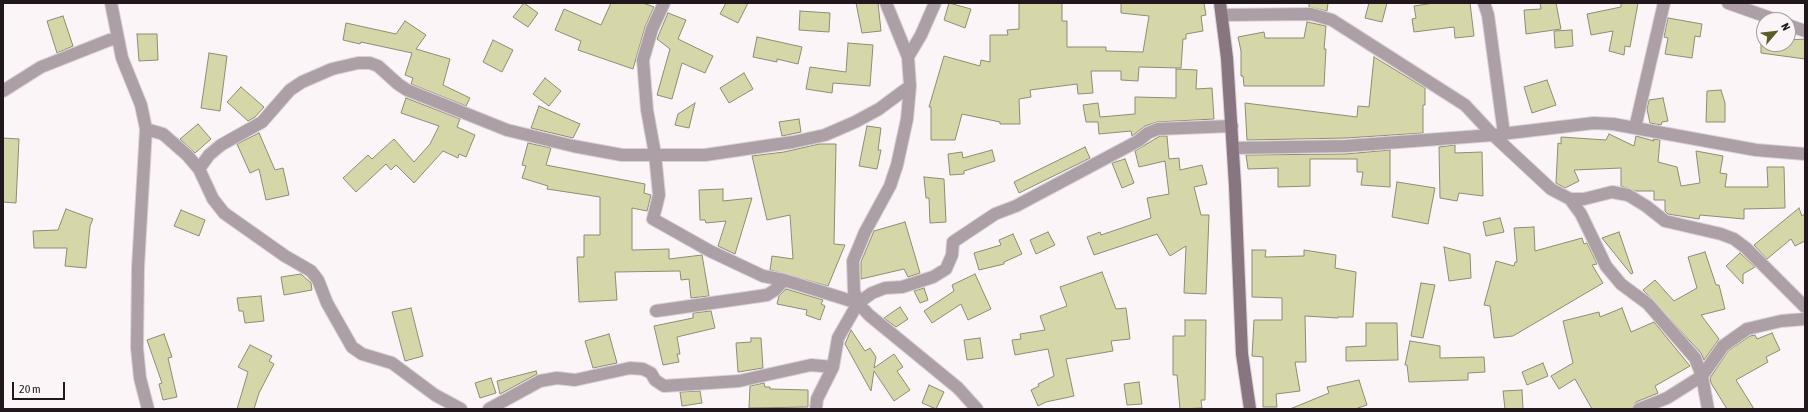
<!DOCTYPE html>
<style>
body{margin:0}
#map{position:relative;width:1808px;height:412px;overflow:hidden;background:#fbf5f8;font-family:"Asap Condensed",sans-serif}
canvas{display:block}
.frame{position:absolute;inset:0;border:4px solid #21171c;pointer-events:none}
.north{position:absolute;left:1756px;top:12px;width:40px;height:40px;box-sizing:border-box;background:#fbf5f8;border:1px solid #a49ca0;border-radius:50%;rotate:62deg;font-size:11px;font-weight:700;line-height:16px;text-align:center;color:#21171c}
.north::after{content:'';display:block;margin:auto;width:14px;height:18px;background:#5c5c29;clip-path:polygon(50% 0,100% 100%,50% 72%,0 100%)}
.scale{position:absolute;left:12px;top:382px;width:53px;height:18px;box-sizing:border-box;border:2px solid #21171c;border-top:0;padding-left:5px;font-size:12px;line-height:14px;white-space:nowrap;color:#21171c;-webkit-text-stroke:3px #fbf5f8;paint-order:stroke}
</style>
<div id="map">
<canvas width="1808" height="412"></canvas>
<div class="frame"></div>
<div class="north">N</div>
<div class="scale">20 m</div>
</div>
<script>
const context = document.querySelector('canvas').getContext('2d');
context.lineJoin = 'round';
function fillPath(path, color) { context.fillStyle = color; context.fill(path, 'evenodd'); }
const toPath = rows => new Path2D(rows.map(r => 'M' + r).join(''));
function stroke(path, color, width, dash) { context.strokeStyle = color; context.lineWidth = width; context.lineCap = dash ? 'butt' : 'round'; context.setLineDash(dash || []); context.stroke(path); }
const building = toPath([
 [524,3,538,13,528,27,513,17,524,3],
 [611,3,643,3,654,7,645,27,633,69,578,50,581,41,555,30,564,9,601,25,611,3],
 [726,3,748,3,738,23,720,14,726,3],
 [856,3,878,3,881,31,862,33,856,3],
 [949,3,971,9,965,28,944,20,949,3],
 [1019,3,1062,3,1062,21,1067,21,1067,47,1106,47,1106,51,1143,52,1149,16,1121,13,1121,3,1204,3,1206,15,1201,16,1203,31,1186,34,1186,39,1183,39,1181,68,1139,67,1138,81,1121,80,1121,71,1091,71,1093,93,1078,94,1077,84,1030,90,1031,97,1019,99,1020,124,1000,124,1000,122,962,114,955,140,931,140,931,107,929,107,944,56,980,66,981,60,990,62,990,35,1008,35,1007,30,1019,29,1019,3],
 [1309,3,1328,3,1327,11,1309,7,1309,3],
 [1369,3,1387,3,1382,22,1365,18,1369,3],
 [1434,3,1470,3,1474,36,1455,38,1454,27,1414,32,1412,19,1416,18,1414,6,1434,3],
 [1540,3,1556,3,1561,29,1526,34,1524,10,1541,9,1540,3],
 [1621,3,1638,3,1630,47,1625,46,1624,55,1609,51,1613,31,1591,35,1587,14,1621,7,1621,3],
 [800,11,830,13,829,32,799,30,800,11],
 [668,13,686,20,678,39,713,56,705,73,682,63,672,99,657,95,670,49,657,39,668,13],
 [63,16,73,46,57,53,47,21,63,16],
 [1668,18,1702,24,1700,37,1695,36,1692,58,1665,54,1668,38,1664,37,1668,18],
 [405,21,426,35,416,49,450,59,443,85,470,98,466,106,411,84,413,78,405,75,412,53,361,42,360,44,343,40,346,23,396,34,405,21],
 [1307,22,1326,26,1324,49,1326,49,1324,86,1244,86,1243,76,1241,76,1241,51,1238,37,1264,32,1265,38,1304,38,1307,22],
 [1572,30,1573,46,1555,48,1554,31,1572,30],
 [137,34,157,34,158,60,139,61,137,34],
 [757,37,802,47,798,64,777,59,777,62,753,57,757,37],
 [1805,39,1805,59,1761,53,1761,44,1788,44,1788,40,1805,39],
 [493,40,513,50,502,72,483,62,493,40],
 [848,43,873,45,870,86,833,83,832,93,806,89,810,67,846,72,848,43],
 [209,53,227,56,220,111,201,108,209,53],
 [1374,57,1425,88,1425,105,1423,105,1423,133,1346,138,1247,140,1245,103,1357,117,1358,106,1369,107,1374,57],
 [1176,69,1197,70,1196,89,1212,88,1214,119,1157,122,1145,126,1132,136,1131,131,1099,134,1098,122,1086,122,1083,105,1098,103,1100,117,1135,114,1135,97,1176,98,1176,69],
 [744,73,753,89,729,103,720,88,744,73],
 [545,78,561,91,549,106,533,94,545,78],
 [1547,80,1556,105,1532,113,1524,87,1547,80],
 [241,87,264,107,255,117,248,121,227,102,241,87],
 [1721,90,1725,103,1725,122,1706,122,1707,91,1721,90],
 [406,98,460,119,457,127,475,135,466,157,459,154,458,158,443,151,414,183,396,165,391,170,386,164,356,192,343,178,368,155,372,159,394,139,414,162,430,144,439,126,401,113,406,98],
 [1663,98,1668,121,1662,122,1661,125,1650,123,1647,109,1649,100,1663,98],
 [695,103,689,128,675,125,678,114,695,103],
 [539,106,580,124,573,138,531,128,539,106],
 [799,119,801,132,782,136,779,122,799,119],
 [198,124,211,139,195,153,180,139,198,124],
 [867,126,881,128,878,150,881,150,877,169,859,166,867,126],
 [259,133,275,170,283,168,289,195,266,200,259,169,250,173,237,144,259,133],
 [1609,134,1634,146,1636,136,1654,141,1653,139,1660,140,1658,162,1677,167,1681,186,1700,183,1696,151,1723,156,1720,173,1727,174,1725,187,1768,187,1767,167,1784,167,1785,208,1744,209,1744,219,1700,215,1699,219,1668,214,1665,211,1665,200,1654,200,1654,191,1635,191,1621,186,1621,168,1574,170,1579,181,1565,188,1556,183,1558,143,1561,144,1561,137,1606,140,1609,134],
 [1160,136,1167,136,1169,159,1179,158,1180,170,1202,165,1207,184,1194,187,1201,215,1209,215,1206,294,1184,293,1186,246,1170,256,1157,234,1094,255,1087,237,1100,232,1101,235,1151,218,1147,198,1169,194,1165,161,1139,167,1135,151,1160,136],
 [3,138,19,139,16,203,3,202,3,138],
 [528,143,551,148,546,165,645,184,644,193,651,195,647,211,632,208,632,250,669,249,669,259,702,255,709,296,691,298,689,279,681,280,680,271,615,272,617,300,579,302,577,257,584,257,584,235,600,235,600,197,547,189,548,186,522,178,526,166,522,165,528,143],
 [819,144,836,144,834,244,845,245,828,286,770,270,772,256,793,259,790,215,767,220,752,156,784,152,819,144],
 [1455,145,1455,153,1482,152,1483,196,1459,193,1457,201,1440,198,1439,147,1455,145],
 [1085,147,1090,158,1019,193,1014,182,1085,147],
 [992,150,995,161,964,171,964,174,950,175,948,154,962,152,963,158,992,150],
 [1390,150,1390,187,1361,185,1363,172,1357,172,1357,159,1310,159,1310,186,1278,187,1278,168,1248,169,1246,155,1346,154,1390,150],
 [1125,159,1134,183,1122,188,1112,163,1125,159],
 [924,177,944,179,946,222,930,223,929,198,926,198,924,177],
 [1397,182,1435,188,1428,224,1392,217,1397,182],
 [723,189,723,201,752,198,735,254,718,246,726,221,706,223,705,220,700,220,699,190,723,189],
 [1799,208,1802,216,1805,214,1805,241,1795,246,1791,239,1767,259,1754,245,1799,208],
 [66,209,93,219,90,226,86,268,65,266,67,248,34,248,33,231,58,230,66,209],
 [181,210,205,220,199,236,174,226,181,210],
 [1500,218,1504,232,1486,236,1483,222,1500,218],
 [905,222,920,273,908,277,904,269,861,279,861,262,874,231,905,222],
 [1534,227,1535,251,1582,238,1584,244,1587,243,1597,264,1592,265,1603,283,1513,336,1494,338,1490,306,1484,305,1496,261,1514,266,1515,262,1517,262,1514,228,1534,227],
 [1048,232,1055,245,1036,254,1030,240,1048,232],
 [1619,232,1633,273,1631,274,1602,238,1619,232],
 [1013,234,1022,254,1004,262,1004,264,979,270,974,253,1001,245,999,240,1013,234],
 [1444,247,1470,254,1471,278,1449,281,1444,247],
 [1252,250,1266,250,1265,257,1304,256,1304,250,1336,255,1335,268,1356,272,1353,317,1338,317,1338,318,1305,316,1306,362,1295,362,1300,391,1276,394,1277,407,1263,407,1263,357,1252,356,1254,320,1282,320,1282,298,1252,297,1252,250],
 [1705,252,1716,285,1719,285,1725,309,1701,315,1719,339,1704,360,1701,353,1643,290,1655,280,1674,301,1697,288,1688,257,1705,252],
 [1740,253,1755,267,1743,274,1743,284,1726,266,1740,253],
 [1102,272,1116,309,1126,308,1130,339,1111,341,1113,351,1066,359,1074,396,1046,402,1038,406,1031,390,1039,386,1038,384,1054,376,1048,349,1015,355,1012,340,1021,339,1020,334,1045,330,1040,316,1067,306,1060,287,1102,272],
 [301,274,311,283,312,290,284,295,281,277,301,274],
 [975,274,991,309,968,320,961,304,932,323,924,311,954,291,952,285,975,274],
 [1421,283,1435,285,1423,338,1411,336,1421,283],
 [924,288,928,300,920,303,914,291,924,288],
 [786,289,823,300,821,304,825,306,820,320,806,315,807,310,777,304,779,296,786,289],
 [261,296,264,321,245,323,243,311,239,311,237,298,261,296],
 [900,307,908,319,896,327,884,318,900,307],
 [411,308,423,356,405,361,392,312,411,308],
 [1622,308,1631,332,1654,322,1690,366,1655,386,1658,393,1636,402,1632,409,1592,409,1575,379,1559,389,1551,376,1573,363,1563,321,1599,312,1600,317,1622,308],
 [711,311,715,328,677,337,680,354,677,354,679,362,663,365,654,326,693,318,693,313,711,311],
 [1185,320,1206,320,1205,400,1201,400,1202,408,1180,409,1177,375,1173,375,1173,336,1185,336,1185,320],
 [1366,323,1397,323,1398,360,1346,361,1346,347,1366,346,1366,323],
 [851,330,865,351,870,348,876,357,874,368,894,354,903,367,897,371,910,390,894,401,874,371,871,391,845,344,851,330],
 [1772,333,1780,350,1766,357,1768,362,1736,380,1754,409,1727,409,1711,383,1710,378,1728,351,1750,336,1755,335,1757,339,1772,333],
 [164,334,172,357,168,358,177,397,163,400,159,384,162,383,147,340,164,334],
 [609,334,617,363,593,368,585,341,609,334],
 [751,338,761,338,763,368,738,372,736,343,751,342,751,338],
 [980,338,983,358,967,360,964,340,980,338],
 [1410,341,1440,346,1440,358,1484,357,1485,372,1468,373,1468,380,1409,382,1407,365,1405,365,1410,341],
 [250,345,272,356,269,361,274,364,259,393,254,409,237,409,248,372,238,367,250,345],
 [1543,363,1548,376,1527,385,1522,372,1543,363],
 [536,371,537,374,500,394,497,381,536,371],
 [491,378,496,393,480,398,475,383,491,378],
 [1359,380,1367,405,1355,409,1290,409,1329,393,1327,387,1359,380],
 [1139,382,1142,404,1127,405,1124,384,1139,382],
 [764,383,765,387,770,387,770,389,808,390,808,407,749,408,750,386,764,383],
 [929,385,944,392,936,409,922,403,929,385],
 [1522,390,1523,409,1505,409,1503,391,1522,390],
 [700,391,702,403,682,406,680,392,700,391]
]);
fillPath(building, '#d6d7a8');
stroke(building, '#8c8d73', 1);
const street = toPath([
 [111,3,122,58,141,105,146,129,138,267,137,348,140,378,148,409],
 [664,3,652,29,643,60,647,110,655,154,659,195,653,219,710,251,763,276,784,280,858,303],
 [886,3,908,57,910,86,907,119,897,165,890,186,865,232,853,261,854,291,858,303,869,315,958,388,977,409],
 [1484,3,1488,15,1504,134],
 [1728,3,1776,20],
 [1222,15,1311,14,1332,20,1465,105,1493,135,1594,123,1613,124,1756,150,1805,154],
 [1788,25,1805,31],
 [908,57,921,35,935,3],
 [3,91,41,67,117,37],
 [1635,128,1664,3],
 [146,129,163,134,187,155,199,169,213,199,224,213,285,256,311,271,318,280,327,303,352,347,362,354,392,363,435,395,461,409],
 [1233,148,1346,146,1493,135,1551,189,1570,199,1581,214,1606,266,1621,284,1648,304,1695,358,1702,376,1708,409],
 [199,169,209,155,221,145,262,122,290,90,302,82,332,69,358,63,370,63,378,66,398,84,407,90,507,130,573,146,622,155,705,155,793,142,825,135,855,122,879,109,910,86],
 [1570,199,1584,199,1612,192,1628,195,1646,206,1665,221,1721,234,1734,239,1746,248,1805,307],
 [656,311,767,295,775,290,784,280],
 [489,409,540,381,557,378,575,380,630,368,643,369,651,373,655,380,664,386,739,381,811,365,833,367],
 [816,409,817,399,833,367,838,338,858,303,872,293,885,288,902,287,933,277,946,269,952,255,953,242,995,214,1016,206,1138,141,1148,133,1158,129,1232,126],
 [1639,409,1667,398,1702,376,1723,346,1747,329,1781,321,1805,319]
]);
const secondary = toPath([
 [1220,3,1227,58,1235,185,1242,354,1250,409]
]);
stroke(street, '#d8d1d5', 14);
stroke(secondary, '#d8d1d5', 14);
stroke(street, '#ac9fa6', 12);
stroke(secondary, '#87767f', 12);
</script>
